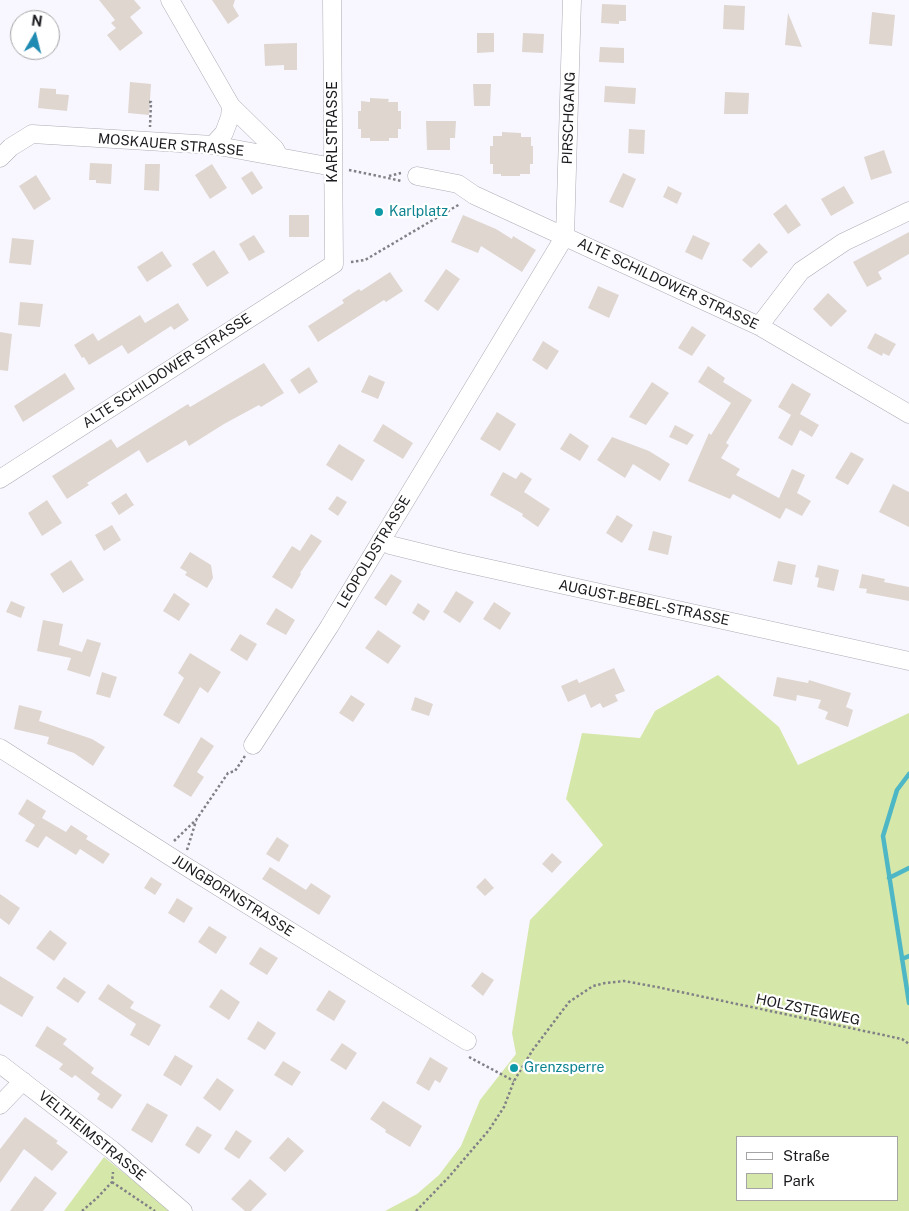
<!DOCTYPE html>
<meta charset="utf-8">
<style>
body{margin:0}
#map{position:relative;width:909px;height:1211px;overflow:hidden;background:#f8f7ff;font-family:"Public Sans",sans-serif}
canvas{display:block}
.legend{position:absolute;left:736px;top:1136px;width:162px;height:65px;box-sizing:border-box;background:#fff;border:1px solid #a4a3a5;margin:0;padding:6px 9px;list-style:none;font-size:15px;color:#1b1a1e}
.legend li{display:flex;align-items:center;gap:10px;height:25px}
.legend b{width:25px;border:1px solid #a4a3a5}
.north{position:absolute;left:10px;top:10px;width:50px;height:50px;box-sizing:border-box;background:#fff;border:1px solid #a4a3a5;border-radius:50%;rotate:8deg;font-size:14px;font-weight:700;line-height:20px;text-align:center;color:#1b1a1e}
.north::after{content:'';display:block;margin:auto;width:18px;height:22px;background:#208bb2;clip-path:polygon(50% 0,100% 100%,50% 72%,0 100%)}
</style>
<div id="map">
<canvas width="909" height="1211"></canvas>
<ul class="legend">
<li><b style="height:6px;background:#fff"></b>Straße</li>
<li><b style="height:14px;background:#d6e7aa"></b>Park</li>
</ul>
<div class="north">N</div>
</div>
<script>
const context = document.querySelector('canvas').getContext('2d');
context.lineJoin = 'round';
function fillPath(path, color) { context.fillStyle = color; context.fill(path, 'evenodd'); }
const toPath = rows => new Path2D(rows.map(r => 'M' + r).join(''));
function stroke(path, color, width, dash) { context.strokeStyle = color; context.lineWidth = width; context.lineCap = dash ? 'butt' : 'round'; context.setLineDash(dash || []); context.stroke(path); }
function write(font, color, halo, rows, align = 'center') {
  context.font = font + ' "Public Sans",sans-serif'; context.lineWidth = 4.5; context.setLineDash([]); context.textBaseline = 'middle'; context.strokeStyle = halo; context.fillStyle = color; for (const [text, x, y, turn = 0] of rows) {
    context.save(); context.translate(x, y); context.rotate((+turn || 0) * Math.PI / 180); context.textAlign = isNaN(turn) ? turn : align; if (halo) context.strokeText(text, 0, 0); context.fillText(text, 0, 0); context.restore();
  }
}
fillPath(toPath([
 [718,675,779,727,798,765,909,713,909,1211,385,1211,417,1194,439,1175,461,1146,480,1100,516,1054,512,1033,530,920,603,845,566,799,582,733,640,738,655,711],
 [898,1137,898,1200,738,1200,738,1137],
 [104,1157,171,1211,64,1211]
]), '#d6e7aa');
stroke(toPath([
 [909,774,897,790,883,836,909,1003],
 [889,878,909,868],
 [902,959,909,956]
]), '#4eb7c6', 4.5);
fillPath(toPath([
 [99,0,134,0,141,8,130,17,143,33,120,51,107,35,116,28,111,23,115,20],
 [212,0,235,0,233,6,239,16,228,24],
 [602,4,626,5,626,21,619,21,619,24,601,23],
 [724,5,745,6,744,30,723,29],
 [872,12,895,15,892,46,869,44],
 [788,13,802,47,785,45],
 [477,33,494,33,494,52,477,53],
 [523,33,544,34,543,53,522,52],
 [297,43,297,70,284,70,284,65,265,66,264,44],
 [600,47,624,48,624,63,599,62],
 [130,82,151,84,149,115,128,113],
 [473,84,491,84,490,106,474,106],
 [605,86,636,88,635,104,604,102],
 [40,88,56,89,56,94,69,95,67,111,38,108],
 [725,92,749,93,748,114,724,114],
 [370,98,389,99,388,102,398,102,398,111,401,111,401,129,398,129,398,138,389,138,389,141,370,141,370,138,361,138,361,129,358,129,358,111,361,111,361,101,370,102],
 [426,121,456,121,455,138,450,138,450,150,427,150],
 [629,129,645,130,644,154,628,153],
 [502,132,521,133,521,137,531,137,531,146,533,146,533,164,530,164,530,174,520,174,520,176,501,176,501,174,493,174,493,164,490,164,490,146,493,146,493,136,502,136],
 [884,150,892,173,871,180,864,157],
 [90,163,112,164,111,184,96,183,96,180,89,180],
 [145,164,160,164,159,191,144,190],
 [212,164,227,188,210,199,195,175],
 [252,171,263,188,252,195,241,178],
 [623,173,636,179,623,208,609,202],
 [36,175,51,199,34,210,19,186],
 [668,186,682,193,677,204,663,197],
 [844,186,854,203,831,216,821,199],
 [786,204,801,225,788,234,773,214],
 [289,215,309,215,309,237,289,237],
 [463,215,496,229,512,239,513,236,536,250,522,272,481,246,478,253,451,242],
 [909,232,909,254,878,272,882,279,867,287,853,262],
 [254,235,265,252,249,261,239,244],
 [693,235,710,243,702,260,685,252],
 [12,238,34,240,31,265,9,263],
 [759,243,768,252,751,268,742,260],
 [214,250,229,273,207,287,192,264],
 [162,251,172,266,147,282,137,267],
 [446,269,460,279,438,311,424,301],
 [390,272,403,291,386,302,384,300,318,342,308,326,344,303,342,300,359,289,361,291],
 [598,286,619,295,609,318,588,308],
 [828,293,847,311,831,327,813,309],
 [20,302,43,304,40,327,18,325],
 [178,303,189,320,174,330,171,326,128,354,122,345,89,365,84,357,82,358,74,345,93,333,98,341,140,315,145,323],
 [692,326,706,335,692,356,678,348],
 [0,332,12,334,8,371,0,370],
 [875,333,896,344,889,356,883,353,882,356,867,348],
 [543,341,559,351,547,370,532,360],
 [264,363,284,393,261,407,259,405,224,424,189,446,186,440,147,463,139,450,87,483,89,485,67,499,52,476,111,439,117,448,188,404,190,407],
 [708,366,725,378,723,382,752,400,726,443,729,445,721,458,740,469,736,475,779,498,792,469,805,475,797,493,811,501,802,516,786,508,780,519,733,494,730,499,688,481,709,433,711,435,731,403,698,382],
 [309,367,318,382,299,394,290,380],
 [65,373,75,389,23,422,14,406],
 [369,375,385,382,378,399,361,392],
 [652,382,669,393,646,425,629,417],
 [792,383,811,394,800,414,819,425,812,437,800,430,792,446,778,438,791,415,778,407],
 [497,412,516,424,500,451,480,439],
 [383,424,413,443,403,459,373,441],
 [675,425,694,435,687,445,669,437],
 [570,433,589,446,580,461,560,449],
 [612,437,649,451,670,464,660,481,633,464,625,478,597,460],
 [339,444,365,460,352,481,326,465],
 [851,452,864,459,848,485,835,478],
 [503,472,516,479,521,472,532,479,524,492,550,509,538,527,522,516,523,514,490,495],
 [893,484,909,492,909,527,879,512],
 [126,493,134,505,119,515,111,503],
 [337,496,347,502,338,516,328,509],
 [47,500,62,523,42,536,28,513],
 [617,515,633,525,622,543,606,533],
 [112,525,121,540,104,551,95,535],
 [653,531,672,536,668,555,648,550],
 [311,534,322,541,300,573,301,574,292,589,272,577,292,546,300,551],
 [190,552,211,565,213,578,207,588,185,575,187,572,180,568],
 [71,560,84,580,63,593,50,574],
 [778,561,796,565,792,585,773,581],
 [818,565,839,570,834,591,817,587,819,578,815,577],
 [391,574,402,581,386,606,374,598],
 [862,574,885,579,884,582,909,587,909,601,866,593,867,589,859,588],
 [456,591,474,602,460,623,443,612],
 [174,593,190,604,179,621,163,611],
 [11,601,25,607,21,618,6,612],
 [494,602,511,613,500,630,483,619],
 [418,603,430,611,424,621,412,613],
 [276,608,295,620,286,635,266,624],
 [43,620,63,624,59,645,82,652,87,639,101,643,90,677,67,670,71,658,37,651],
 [378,630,401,646,388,664,365,648],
 [240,634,257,644,247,661,230,650],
 [190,653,221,672,208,693,200,687,179,724,163,715,184,678,178,673],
 [614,668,625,691,615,695,618,701,603,708,600,703,591,708,585,694,568,702,561,686,577,679,579,683],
 [102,672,117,677,110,698,96,694],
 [777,677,808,683,809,680,851,693,846,707,853,710,848,727,825,719,828,712,818,708,821,700,797,695,796,701,773,696],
 [351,695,365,704,353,722,339,713],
 [415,697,433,704,429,716,411,710],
 [19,705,42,711,39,721,92,739,105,747,93,766,74,753,47,744,49,737,14,729],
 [201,737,214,746,197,772,204,777,191,797,173,786],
 [27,799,46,811,42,818,66,832,71,825,88,836,86,839,110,854,103,864,80,849,76,855,46,836,38,848,25,841,35,825,18,814],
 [277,837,289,845,279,862,266,854],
 [552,853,562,862,552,873,542,864],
 [270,867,306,890,311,883,331,896,319,915,262,879],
 [151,877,162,884,155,895,144,888],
 [485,878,494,888,485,896,476,887],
 [0,894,20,908,9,925,0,918],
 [177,898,193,908,184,923,168,913],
 [209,926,227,937,216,954,198,942],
 [50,930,67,943,54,961,36,948],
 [260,947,278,958,267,975,249,964],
 [482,972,494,980,483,996,471,986],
 [0,976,34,997,22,1017,0,1004],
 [64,977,86,992,78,1003,56,988],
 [108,984,134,1002,130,1008,161,1025,149,1046,130,1035,136,1024,98,999],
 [221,989,240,1002,229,1020,209,1007],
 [329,990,346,1001,334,1021,316,1010],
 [258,1021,276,1033,265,1050,247,1039],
 [47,1026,67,1039,63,1044,94,1068,91,1073,122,1095,112,1109,97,1099,100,1094,75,1075,72,1078,59,1069,63,1064,35,1046],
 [342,1043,357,1053,346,1070,330,1060],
 [175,1055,193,1066,181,1086,163,1075],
 [430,1057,448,1068,440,1083,435,1080,429,1091,416,1083],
 [283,1061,301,1072,292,1086,274,1075],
 [217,1078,234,1090,220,1111,203,1098],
 [383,1101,422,1126,410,1147,385,1132,386,1130,370,1119],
 [147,1103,168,1115,152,1143,131,1130],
 [25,1117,58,1141,56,1143,68,1152,52,1171,24,1149,0,1183,0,1149],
 [197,1126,212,1135,199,1154,185,1145],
 [236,1130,252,1141,239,1159,224,1149],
 [288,1137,304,1151,285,1172,269,1158],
 [35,1176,57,1193,43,1211,10,1211],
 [250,1179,267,1194,251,1211,245,1211,231,1199]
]), '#dfd6d0');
const minor = toPath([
 [170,0,231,106,275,149,279,157],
 [213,145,224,133,230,117,231,106],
 [0,158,11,147,32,134,213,145,333,167],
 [417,176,458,184,474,195,759,326,909,414],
 [759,326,801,271,844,242,909,211],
 [0,479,334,264,332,0],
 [381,540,390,545,455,561,909,661],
 [253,745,329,627,565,236,572,0],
 [0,748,182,864,467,1041],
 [0,1064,112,1150,183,1211],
 [0,1105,23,1081]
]);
stroke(minor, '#adacb5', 19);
stroke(toPath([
 [149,102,151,102,150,127],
 [349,170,402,181],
 [389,176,401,173],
 [351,262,365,260,460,204],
 [174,841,196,820,228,773,235,771,245,756],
 [187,850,196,821],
 [469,1057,514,1081],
 [112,1182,155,1211],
 [82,1211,97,1198,112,1182,113,1172],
 [416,1211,448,1178,489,1130,504,1107,514,1081,532,1051,569,1002,593,986,605,983,624,981,657,987,902,1039,909,1044]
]), '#818086', 2.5, [2.5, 2.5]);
stroke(minor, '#fff', 18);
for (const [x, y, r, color] of [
 [379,212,5,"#0f9aa8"],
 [514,1068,5,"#0f9aa8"]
]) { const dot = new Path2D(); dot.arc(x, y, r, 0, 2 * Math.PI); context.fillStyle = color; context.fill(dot); stroke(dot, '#fff', 2); }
write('14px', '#1b1a1e', '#fff', [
 ["PIRSCHGANG",569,118,-88],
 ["KARLSTRASSE",333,132,-90],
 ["MOSKAUER STRASSE",171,145,5],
 ["ALTE SCHILDOWER STRASSE",668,284,25],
 ["ALTE SCHILDOWER STRASSE",167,371,-33],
 ["LEOPOLDSTRASSE",374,552,-59],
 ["AUGUST-BEBEL-STRASSE",644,603,12],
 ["JUNGBORNSTRASSE",233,896,32],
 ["HOLZSTEGWEG",808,1010,12],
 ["VELTHEIMSTRASSE",92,1136,39]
]);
write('14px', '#0d838f', '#fff', [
 ["Karlplatz",389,212],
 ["Grenzsperre",524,1068]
], 'left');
</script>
